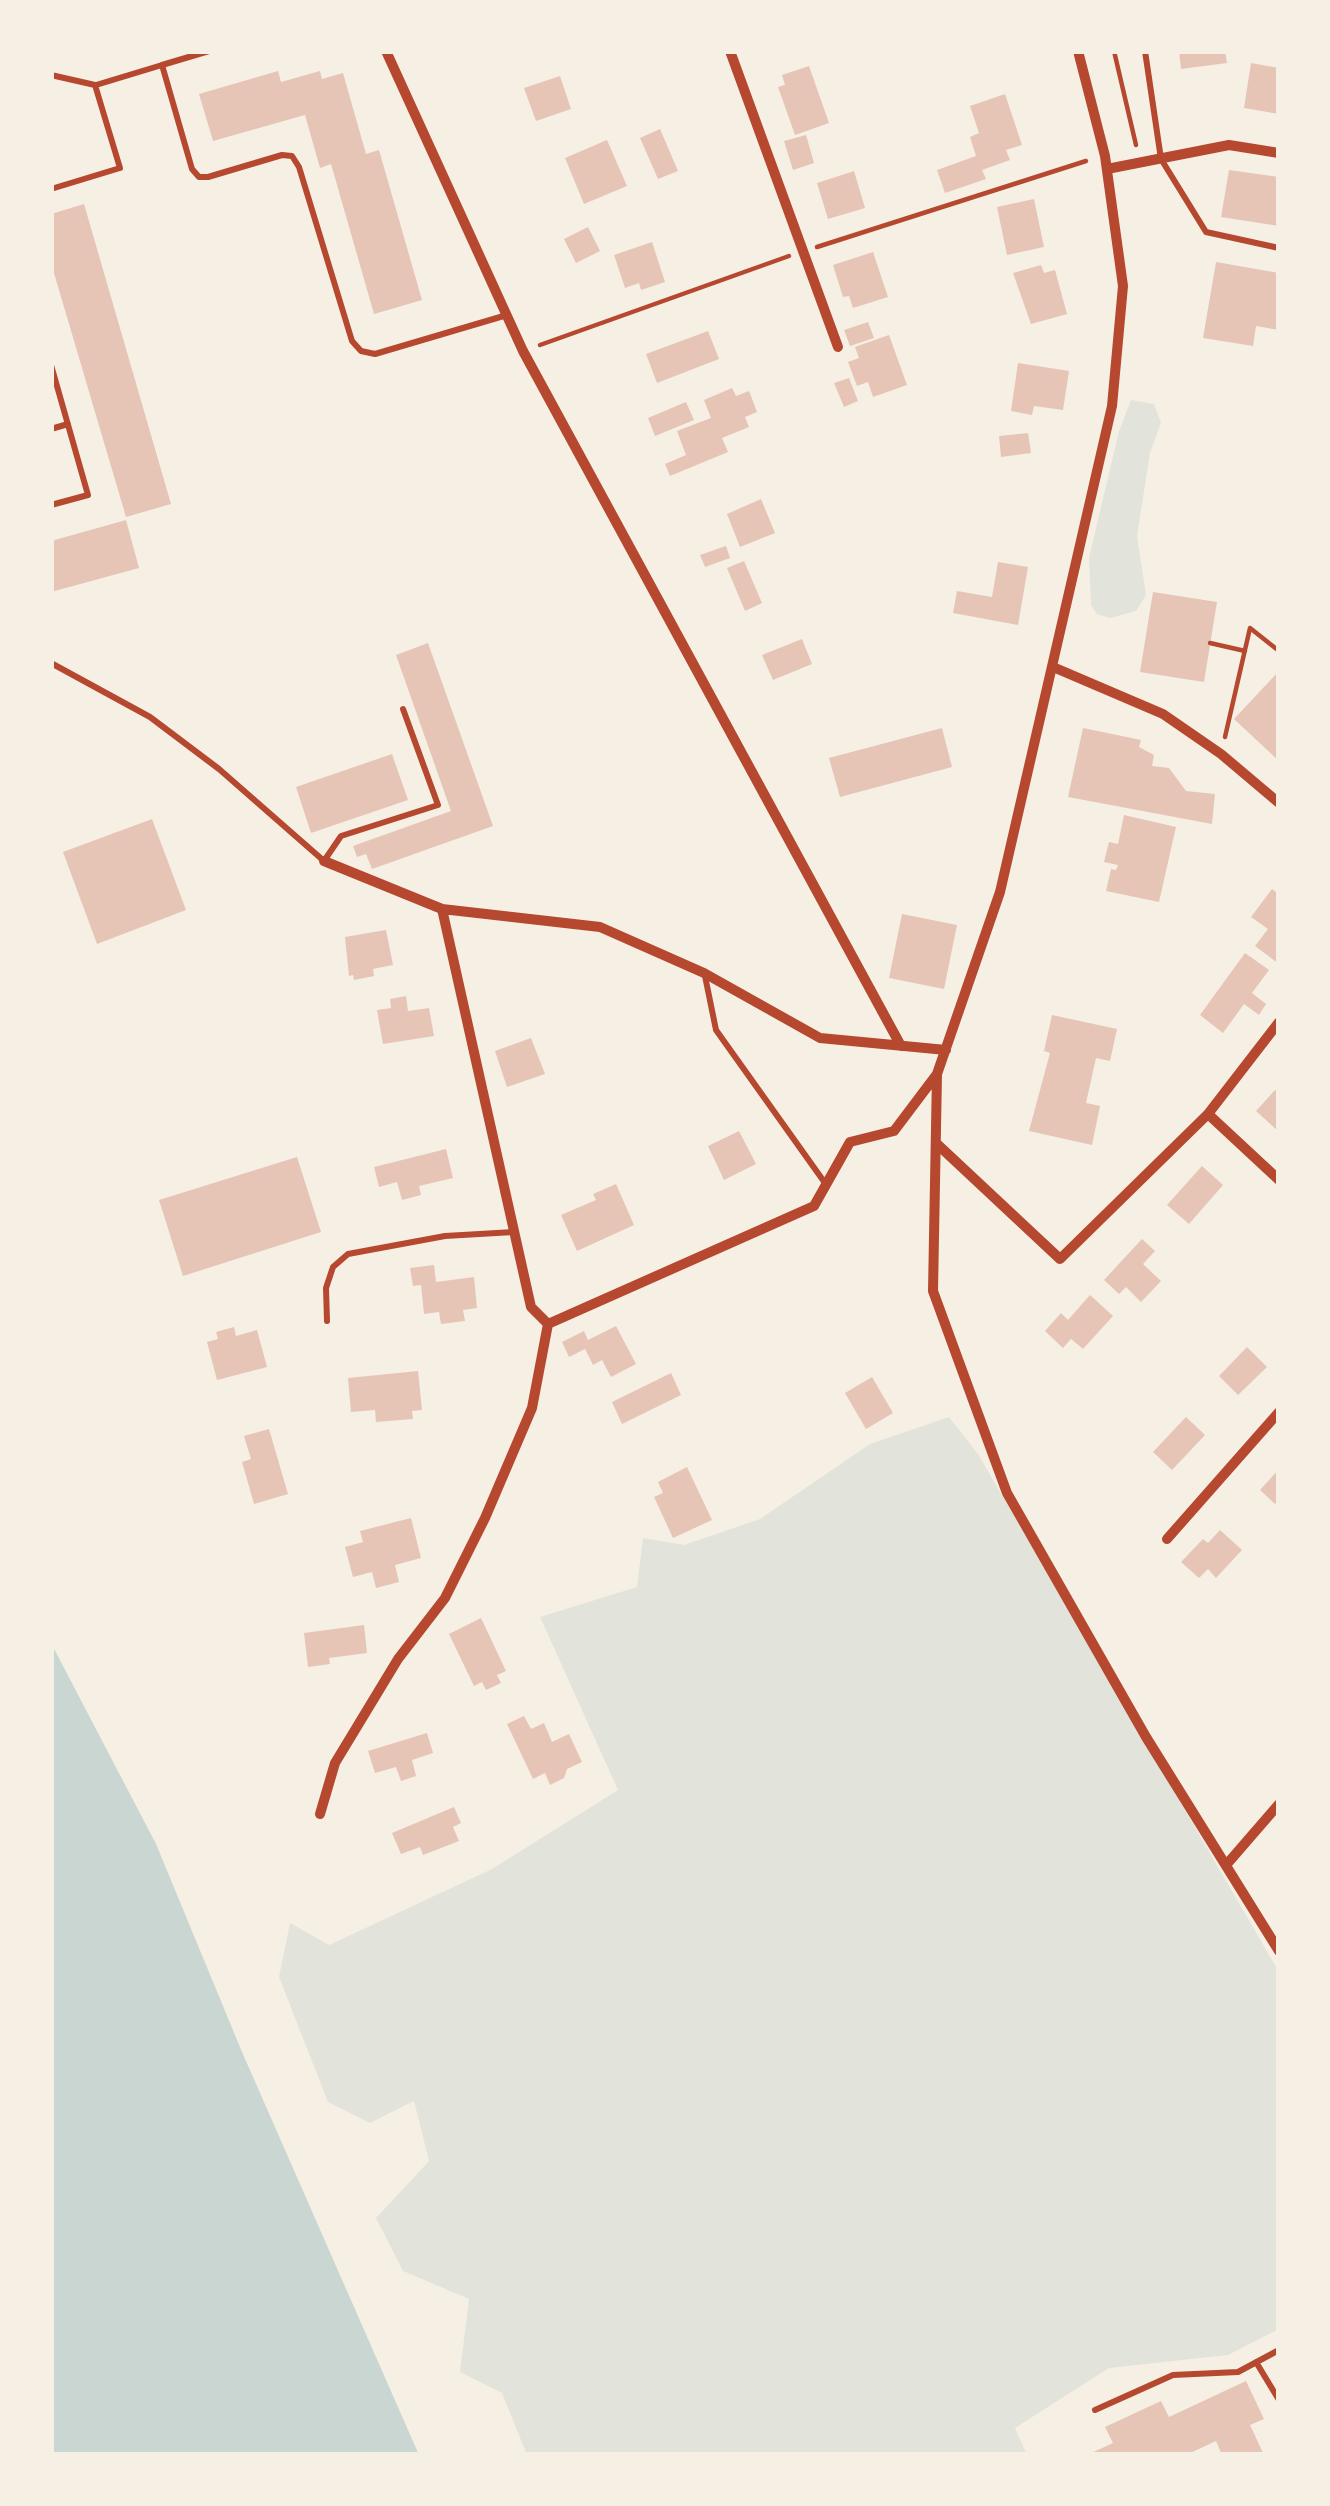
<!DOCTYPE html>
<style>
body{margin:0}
#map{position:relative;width:1330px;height:2506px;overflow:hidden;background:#f6efe4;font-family:"Roboto Condensed",sans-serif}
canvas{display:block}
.frame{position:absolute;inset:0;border:54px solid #f6efe4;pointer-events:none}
</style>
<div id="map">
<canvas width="1330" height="2506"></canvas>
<div class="frame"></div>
</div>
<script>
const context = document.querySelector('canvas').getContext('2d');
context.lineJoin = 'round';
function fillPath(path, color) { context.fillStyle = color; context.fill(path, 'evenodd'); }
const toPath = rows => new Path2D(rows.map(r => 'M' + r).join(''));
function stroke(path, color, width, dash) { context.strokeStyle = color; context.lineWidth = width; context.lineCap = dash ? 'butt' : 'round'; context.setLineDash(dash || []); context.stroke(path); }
fillPath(toPath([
 [1131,400,1154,404,1161,423,1150,453,1137,536,1146,595,1136,611,1110,618,1097,614,1091,605,1089,558,1119,431],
 [949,1417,978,1454,1279,1972,1279,2329,1228,2355,1109,2368,1015,2428,1027,2455,527,2455,502,2393,460,2372,469,2299,403,2271,376,2218,429,2161,414,2101,370,2123,328,2102,279,1977,290,1923,329,1945,492,1869,618,1790,540,1617,637,1587,643,1538,684,1545,760,1519,870,1444]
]), '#e2e4dc');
fillPath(toPath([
 [51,1643,156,1844,242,2052,419,2455,51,2455]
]), '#c9d6d2');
fillPath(toPath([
 [1179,51,1225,51,1227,63,1181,69],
 [1251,63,1279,68,1279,114,1244,108],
 [809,66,829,123,795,135,778,87,785,85,782,75],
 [278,71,281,82,320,71,322,79,343,73,366,154,379,150,422,300,374,314,331,164,320,168,305,115,213,141,199,94],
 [560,76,571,109,536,121,524,88],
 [1005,94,1022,145,1006,150,1010,160,982,170,986,179,945,193,937,170,976,156,970,137,979,133,970,106],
 [660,129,678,171,658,179,640,138],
 [806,135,814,163,793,170,784,141],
 [607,140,627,186,584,204,565,158],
 [1229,170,1279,177,1279,226,1221,217],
 [854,171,865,208,828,219,817,183],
 [1034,199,1044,247,1007,255,997,207],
 [84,204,171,504,126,517,51,263,51,214],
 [588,227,600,251,576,263,564,239],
 [652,242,665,282,641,290,639,283,625,288,614,255],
 [873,252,888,297,853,308,849,296,843,297,833,265],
 [1216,262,1279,273,1279,330,1256,326,1253,346,1203,338],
 [1041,265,1044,273,1055,270,1067,314,1031,324,1013,273],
 [868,322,874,338,850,346,844,330],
 [708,331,719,359,657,383,646,354],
 [889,335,907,385,873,397,868,382,857,386,848,362,859,358,855,347],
 [1018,363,1069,371,1063,410,1034,406,1032,415,1011,411],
 [849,378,858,401,844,407,834,383],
 [732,388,736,396,749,391,757,412,745,417,749,427,722,438,728,452,670,476,665,464,686,455,677,431,711,418,704,400],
 [686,402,694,420,655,436,648,418],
 [1028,433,1031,453,1001,457,999,436],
 [761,499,775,533,740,547,727,514],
 [126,520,139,568,51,592,51,541],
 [726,546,730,558,705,567,700,555],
 [744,561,762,603,745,611,727,568],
 [998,562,1028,567,1018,625,953,613,957,591,992,597],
 [1153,592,1217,602,1204,682,1140,672],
 [802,639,812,664,773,680,762,655],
 [428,643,493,826,372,869,366,854,357,857,353,846,451,811,396,655],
 [1279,671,1279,761,1234,719],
 [942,728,952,767,840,797,829,758],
 [1083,728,1141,740,1139,747,1154,755,1152,766,1169,768,1186,791,1215,794,1212,824,1068,797],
 [392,754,408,800,311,833,296,787],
 [1124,815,1176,827,1159,902,1106,891,1111,869,1116,870,1118,865,1104,862,1109,842,1118,844],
 [152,819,186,910,97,944,63,852],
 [1272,889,1279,894,1279,964,1255,946,1268,929,1251,917],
 [902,914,957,925,944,989,889,978],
 [386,930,393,965,373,969,374,976,354,980,353,975,349,976,345,937],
 [1245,953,1269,970,1252,993,1266,1004,1259,1015,1244,1004,1223,1033,1200,1015],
 [406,996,408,1011,429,1008,434,1036,383,1044,377,1010,391,1008,390,999],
 [1052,1015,1117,1029,1110,1061,1096,1058,1086,1103,1100,1106,1092,1145,1029,1131,1050,1053,1044,1051],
 [531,1038,545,1074,507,1087,495,1051],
 [1275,1090,1279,1094,1279,1132,1256,1111],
 [739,1131,756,1164,724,1180,708,1146],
 [446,1149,453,1178,419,1186,421,1195,402,1200,397,1182,379,1187,374,1167],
 [297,1157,321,1232,183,1276,159,1200],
 [1202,1166,1223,1185,1189,1224,1167,1205],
 [616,1184,634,1225,577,1251,561,1215,596,1200,593,1194],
 [1142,1239,1155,1251,1143,1264,1161,1281,1141,1302,1126,1287,1119,1294,1104,1280],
 [434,1265,436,1282,474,1277,477,1308,463,1310,465,1321,441,1324,439,1312,424,1314,421,1285,413,1286,410,1268],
 [1090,1295,1113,1316,1083,1349,1071,1339,1063,1348,1045,1331,1061,1313,1068,1320],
 [616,1326,636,1364,611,1377,602,1360,593,1365,585,1349,569,1357,562,1342,584,1331,588,1340],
 [234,1327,236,1336,257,1330,267,1367,217,1380,207,1342,218,1339,216,1332],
 [1247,1347,1267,1367,1238,1395,1219,1376],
 [418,1371,422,1410,412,1411,413,1419,376,1422,375,1410,351,1412,348,1378],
 [671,1373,681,1395,622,1424,612,1402],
 [872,1377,893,1413,866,1429,845,1393],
 [1186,1417,1205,1435,1172,1470,1153,1452],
 [269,1429,288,1494,254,1504,242,1462,251,1459,244,1436],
 [687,1467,712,1520,673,1538,654,1497,663,1493,658,1482],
 [1279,1469,1279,1499,1275,1504,1260,1490],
 [411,1518,421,1558,395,1565,399,1582,376,1588,372,1572,353,1577,345,1547,363,1542,360,1531],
 [1220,1530,1242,1550,1216,1578,1208,1569,1199,1578,1181,1562,1203,1539,1208,1543],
 [481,1618,506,1671,497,1675,501,1683,486,1690,482,1682,474,1686,449,1634],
 [364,1625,367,1653,329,1658,330,1664,308,1667,304,1633],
 [524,1716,531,1729,544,1723,552,1742,569,1734,582,1762,567,1769,564,1778,550,1785,545,1773,533,1779,507,1724],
 [427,1733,433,1753,412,1760,416,1776,401,1781,396,1767,375,1773,368,1751],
 [454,1807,461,1823,453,1827,459,1841,423,1855,420,1847,401,1854,392,1833],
 [1246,2381,1264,2419,1250,2425,1264,2455,1222,2455,1216,2441,1186,2455,1087,2455,1113,2443,1105,2427,1161,2401,1169,2417]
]), '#e6c5b7');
stroke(toPath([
 [1114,51,1136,145],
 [817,247,1086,161],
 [540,345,789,256],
 [1210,643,1245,651],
 [1225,737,1250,628,1279,651]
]), '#b5482f', 4.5);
stroke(toPath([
 [209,51,162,65,192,169,199,177,208,177,282,155,292,156,299,167,352,341,361,351,375,354,507,315],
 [1145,51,1161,159,1206,232,1279,248],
 [51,75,95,85,120,168,51,189],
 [96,85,162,65],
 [51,365,88,495,51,505],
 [51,429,68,424],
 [51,663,150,717,219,769,324,861,341,836,438,805,403,709],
 [705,976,716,1030,825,1183],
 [327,1321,326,1288,333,1267,348,1254,445,1236,514,1232],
 [1256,2362,1279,2400],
 [1095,2410,1173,2375,1238,2372,1279,2350]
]), '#b5482f', 6);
stroke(toPath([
 [386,51,523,351,901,1046],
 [730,51,838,347],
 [1078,51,1105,156,1123,286,1112,406,1000,892,937,1074,933,1291,1007,1493,1146,1737,1279,1951],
 [1107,169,1229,145,1279,153],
 [1053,667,1163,714,1221,754,1279,803],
 [324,861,442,909,600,927,704,973,820,1038,946,1050],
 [1208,1114,1279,1180],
 [936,1143,1060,1259,1208,1114,1279,1022],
 [548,1324,814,1206,850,1142,894,1131,937,1074],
 [1167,1539,1279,1412],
 [320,1814,335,1763,398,1659,445,1598,485,1518,532,1408,548,1324,531,1307,442,909],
 [1227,1864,1279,1804]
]), '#b5482f', 10);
</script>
